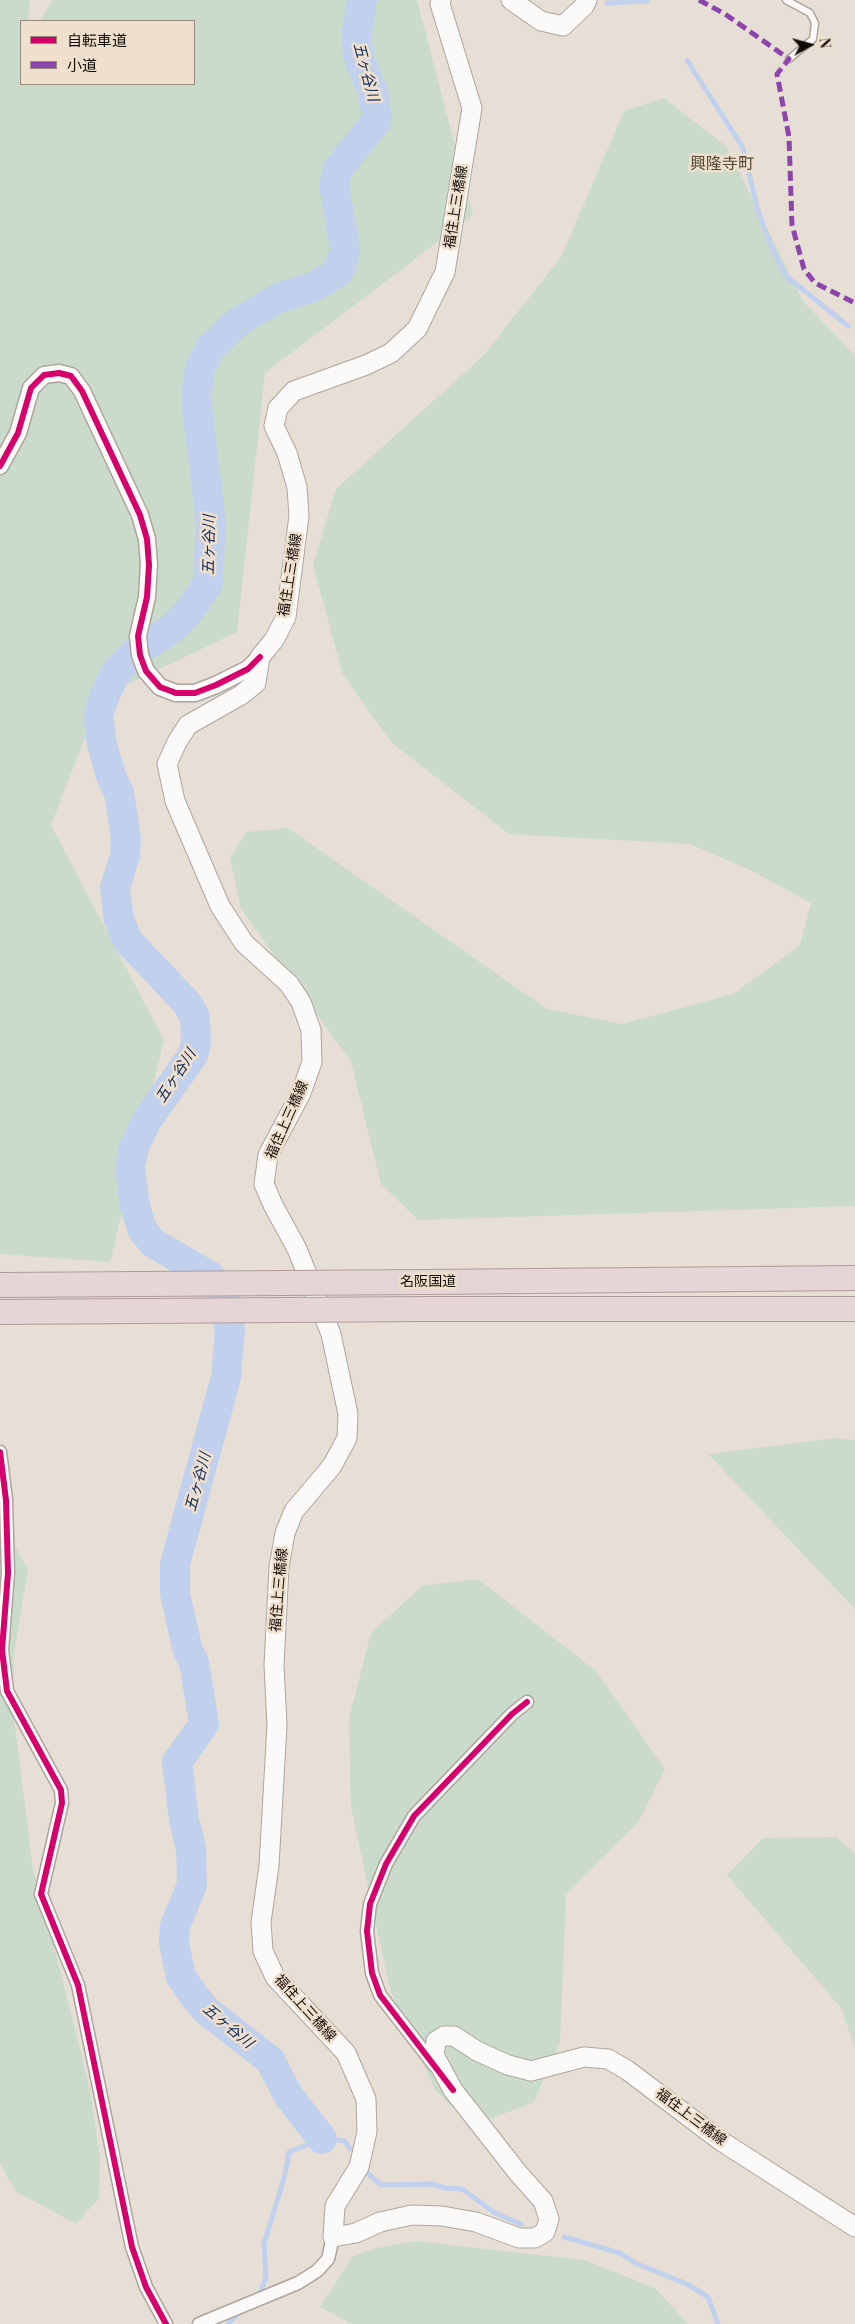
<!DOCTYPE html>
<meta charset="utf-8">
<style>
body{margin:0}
#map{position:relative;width:855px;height:2324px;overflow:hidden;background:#e7dfd5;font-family:"Playfair Display","Noto Sans JP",serif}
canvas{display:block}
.legend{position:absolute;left:20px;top:20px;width:175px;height:65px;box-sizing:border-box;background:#efe0cd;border:1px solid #968b7d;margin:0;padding:6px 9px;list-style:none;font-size:15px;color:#110c06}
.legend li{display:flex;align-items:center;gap:10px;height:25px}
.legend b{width:25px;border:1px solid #968b7d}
.north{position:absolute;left:785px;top:20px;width:50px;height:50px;-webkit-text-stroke:4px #efe0cd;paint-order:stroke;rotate:83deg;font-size:14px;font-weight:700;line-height:20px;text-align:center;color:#110c06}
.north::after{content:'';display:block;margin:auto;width:18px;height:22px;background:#110c06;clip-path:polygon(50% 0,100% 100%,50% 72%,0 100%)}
</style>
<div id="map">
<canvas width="855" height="2324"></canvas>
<ul class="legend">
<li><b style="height:6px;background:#d6006c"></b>自転車道</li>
<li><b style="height:6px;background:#8e44ad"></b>小道</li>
</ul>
<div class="north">N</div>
</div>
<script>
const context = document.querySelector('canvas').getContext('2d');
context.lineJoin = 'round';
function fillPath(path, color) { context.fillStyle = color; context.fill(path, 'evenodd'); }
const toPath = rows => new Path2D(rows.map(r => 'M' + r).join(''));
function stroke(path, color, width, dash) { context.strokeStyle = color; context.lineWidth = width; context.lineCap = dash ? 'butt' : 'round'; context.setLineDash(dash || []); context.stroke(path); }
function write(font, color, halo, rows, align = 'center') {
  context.font = font + ' "Playfair Display","Noto Sans JP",serif'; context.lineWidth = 5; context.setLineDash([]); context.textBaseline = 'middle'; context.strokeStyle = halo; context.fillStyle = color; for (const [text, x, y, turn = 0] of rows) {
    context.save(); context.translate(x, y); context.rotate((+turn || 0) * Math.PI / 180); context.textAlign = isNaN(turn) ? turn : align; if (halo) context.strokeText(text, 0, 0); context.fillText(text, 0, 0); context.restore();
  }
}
fillPath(toPath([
 [0,0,30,0,28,21,21,21,21,84,194,84,194,21,39,21,53,0,417,0,473,215,265,373,237,632,101,697,51,825,164,1040,110,1262,0,1254],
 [664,98,727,147,803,301,855,356,855,1206,418,1220,381,1184,351,1062,241,909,230,858,246,832,288,828,547,1009,622,1024,733,994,800,945,811,903,750,870,690,844,509,834,392,743,343,675,313,565,336,489,483,356,561,257,624,111],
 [836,1438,855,1440,855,1609,708,1454],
 [0,1520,28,1569,14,1653,13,1710,33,1870,47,1918,90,2090,100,2156,99,2198,76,2224,15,2191,0,2163],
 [478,1579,596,1671,665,1769,639,1821,566,1895,560,2042,534,2102,472,2126,435,2090,390,1990,351,1807,349,1718,371,1633,422,1586],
 [836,1837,855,1853,855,2048,841,2008,727,1875,763,1838],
 [416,2241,585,2260,655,2288,688,2324,352,2324,320,2307,353,2256,377,2248]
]), '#cadbcc');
stroke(toPath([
 [607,3,647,1],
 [687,60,743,148,757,207,770,244,786,276,848,326],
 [365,2171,381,2185,432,2184,445,2188,462,2189,495,2213,521,2224],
 [564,2237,620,2253,635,2263,687,2284,708,2297,718,2324],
 [255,2297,261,2291,266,2277,264,2244,285,2175,289,2152,322,2139,345,2141,350,2149],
 [228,2324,240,2312]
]), '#c1d0ed', 5);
stroke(toPath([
 [322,2139,288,2095,270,2060,207,2011,195,1997,181,1977,174,1943,175,1926,192,1885,191,1848,184,1820,177,1762,204,1724,194,1662,188,1651,175,1594,175,1564,226,1377,230,1329,224,1299,218,1285,210,1276,153,1243,143,1231,135,1207,130,1167,134,1147,147,1120,193,1055,196,1043,195,1017,187,1003,128,941,119,920,115,888,125,855,126,838,119,793,111,776,102,744,98,715,107,690,117,671,134,654,174,627,190,610,208,583,211,523,196,398,200,367,211,347,238,322,278,298,315,286,339,271,345,249,334,185,338,169,377,120,373,91,360,62,356,38,362,0]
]), '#c1d0ed', 30);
const service = toPath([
 [786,0,810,13,815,23,813,39,789,59]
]);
const minor = toPath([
 [0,1452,6,1500,8,1573,2,1650,7,1691,61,1790,62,1803,41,1894,78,1985,132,2247,146,2287,166,2324],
 [435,2066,380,1995,372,1973,367,1931,370,1904,386,1864,414,1816,512,1714,527,1702],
 [199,2324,298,2283,317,2271,328,2259,333,2237]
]);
const tertiary = toPath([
 [0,466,18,433,31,388,44,375,59,373,71,376,82,391,140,515,147,539,149,565,147,597,138,636,140,655,146,671,160,687,176,693,195,693,216,685,248,669,260,657]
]);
const secondary = toPath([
 [441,0,440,4,472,108,445,272,417,329,391,353,366,365,294,391,278,408,274,426,287,453,297,487,299,516,286,617,274,640,260,657,256,683,241,695,188,725,177,742,167,764,175,801,220,906,244,943,289,984,301,1002,311,1030,312,1062,301,1093,268,1155,264,1184,273,1205,297,1249,331,1334,348,1414,347,1438,332,1466,294,1511,285,1533,279,1567,274,1665,277,1725,269,1866,261,1922,263,1951,275,1977,346,2053,366,2099,367,2132,359,2167,335,2206,333,2237,356,2233,380,2222,412,2215,442,2216,476,2222,519,2238,535,2238,545,2232,549,2219,543,2201,518,2173,453,2090,434,2055,436,2041,444,2036,454,2036,477,2051,508,2065,531,2071,584,2057,608,2059,627,2070,721,2141,855,2227],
 [511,0,541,21,563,26,584,6,587,0]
]);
const motorway = toPath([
 [426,1282,855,1278],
 [426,1309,855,1309]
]);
stroke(service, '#aca59e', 9);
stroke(minor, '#aca59e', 15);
stroke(tertiary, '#aca59e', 19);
stroke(secondary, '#aca59e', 21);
stroke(motorway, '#b09a9a', 26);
stroke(service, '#fbfaf9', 6);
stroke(minor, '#fbfaf9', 12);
stroke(tertiary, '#fbfaf9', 16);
stroke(secondary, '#fbfaf9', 19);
stroke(motorway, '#e6d5d7', 24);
const motorwayBridge = toPath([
 [0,1285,426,1282],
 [0,1312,426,1309]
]);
stroke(motorwayBridge, '#b09a9a', 26, []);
stroke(motorwayBridge, '#e6d5d7', 24);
stroke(toPath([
 [699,0,725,14,789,59,777,74,789,137,792,225,804,269,815,283,855,303]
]), '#8e44ad', 5, [10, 5]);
stroke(toPath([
 [0,466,18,433,31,388,44,375,59,373,71,376,82,391,140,515,147,539,149,565,147,597,138,636,140,655,146,671,160,687,176,693,195,693,216,685,248,669,260,657],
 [0,1452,6,1500,8,1573,2,1650,7,1691,61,1790,62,1803,41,1894,78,1985,132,2247,146,2287,166,2324],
 [453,2090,380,1995,372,1973,367,1931,370,1904,386,1864,414,1816,512,1714,527,1702]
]), '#d6006c', 6);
write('14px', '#110c06', '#efe0cd', [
 ["福住上三橋線",456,207,-81],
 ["福住上三橋線",290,575,-81],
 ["福住上三橋線",287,1120,-66],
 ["名阪国道",428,1282],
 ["福住上三橋線",279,1590,-85],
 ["福住上三橋線",305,2008,48],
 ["福住上三橋線",691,2117,37]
]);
write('italic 15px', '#112a60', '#efe0cd', [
 ["五ヶ谷川",366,72,75],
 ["五ヶ谷川",209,545,-89],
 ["五ヶ谷川",176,1076,-57],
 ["五ヶ谷川",198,1482,-75],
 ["五ヶ谷川",228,2026,40]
]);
write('16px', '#524636', '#efe0cd', [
 ["興隆寺町",722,164]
]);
</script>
